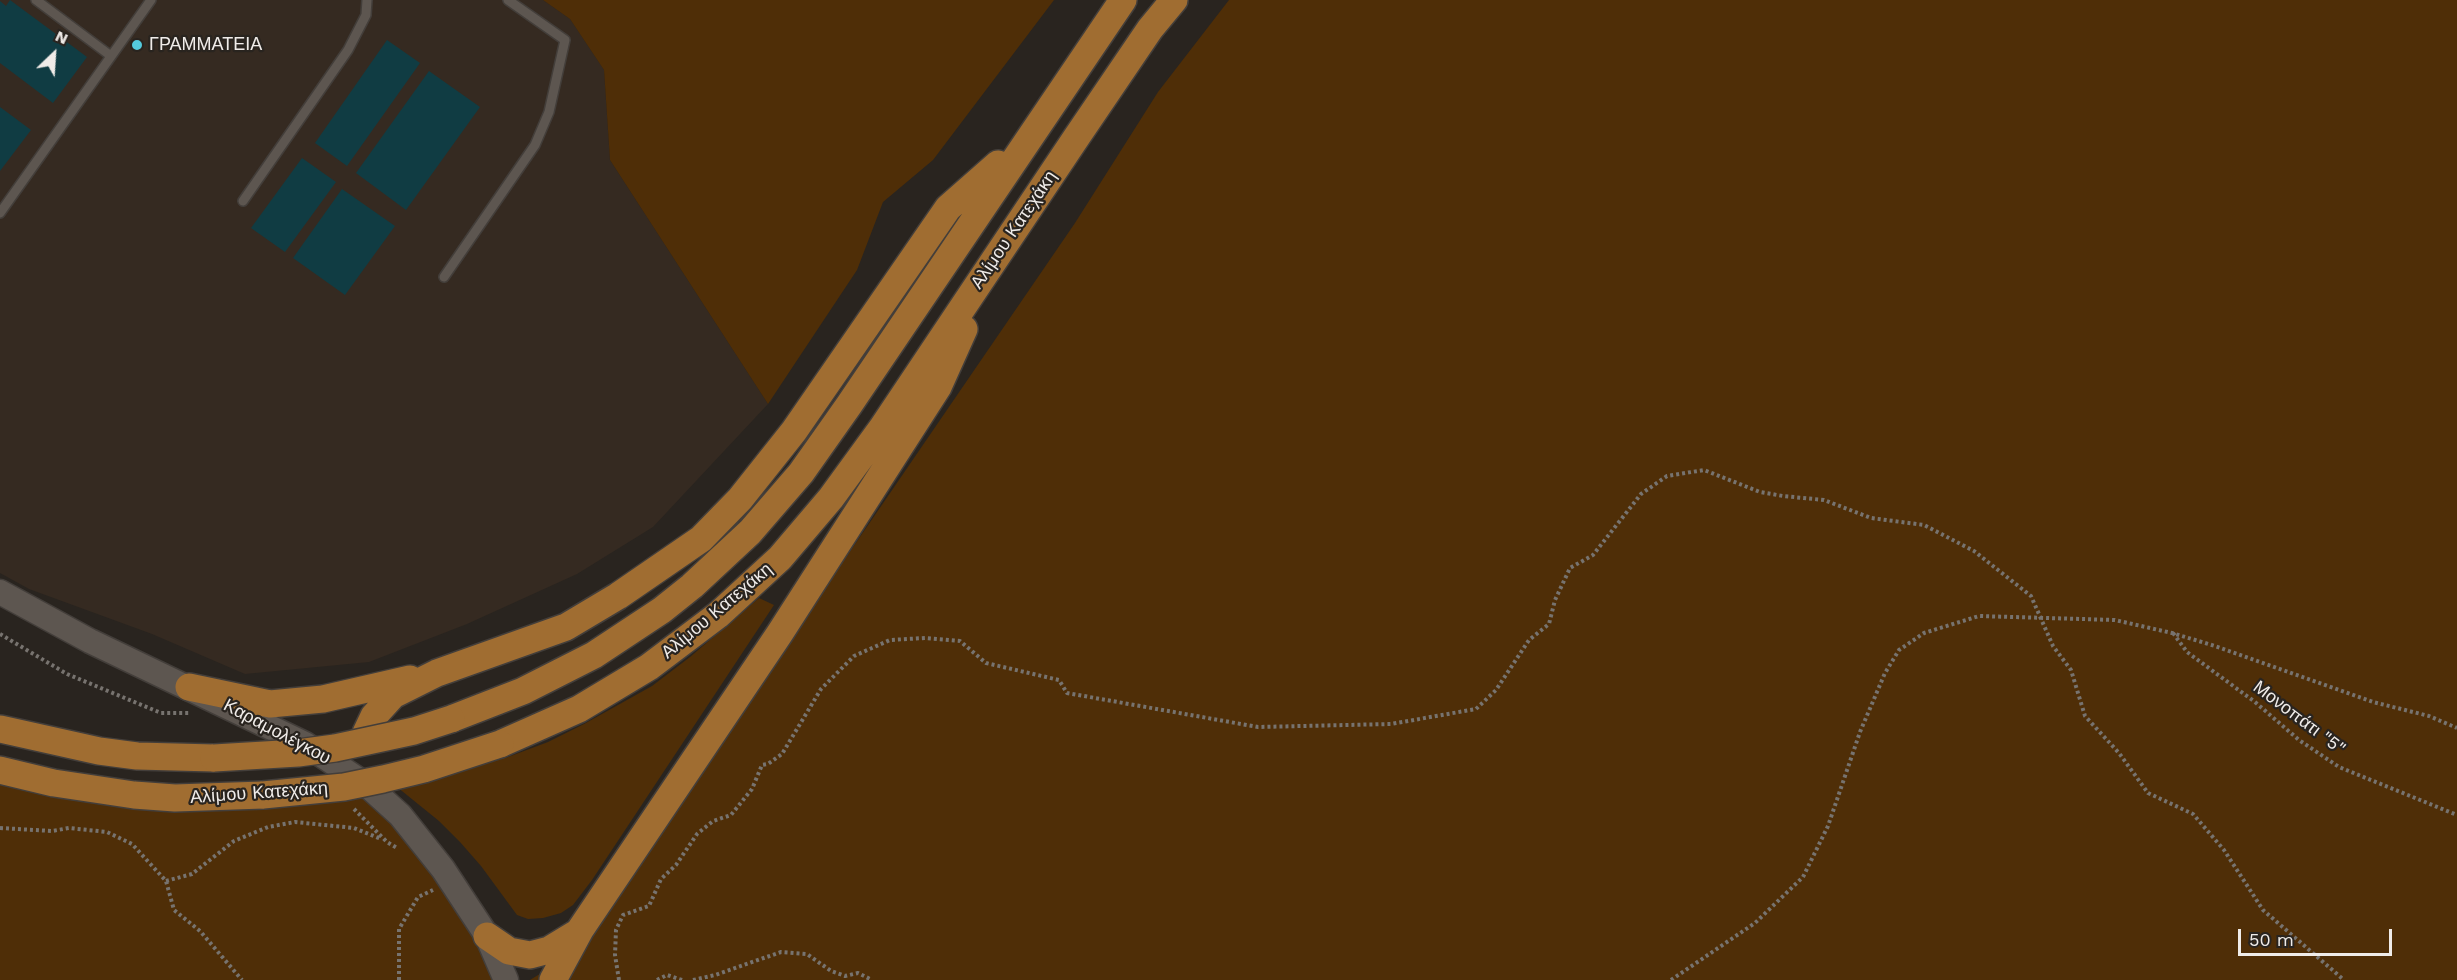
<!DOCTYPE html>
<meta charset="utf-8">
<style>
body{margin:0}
#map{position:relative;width:2457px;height:980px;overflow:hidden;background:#29241f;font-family:"Work Sans",sans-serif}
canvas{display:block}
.north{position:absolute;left:24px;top:24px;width:60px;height:60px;-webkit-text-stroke:4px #29241f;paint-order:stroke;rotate:25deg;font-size:16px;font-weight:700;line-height:24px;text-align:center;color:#f0ece9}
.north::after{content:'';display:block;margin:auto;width:21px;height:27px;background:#f0ece9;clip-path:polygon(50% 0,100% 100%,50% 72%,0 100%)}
.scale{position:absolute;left:2238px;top:929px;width:154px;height:27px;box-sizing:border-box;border:3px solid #f0ece9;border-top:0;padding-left:8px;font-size:18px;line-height:21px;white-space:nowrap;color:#f0ece9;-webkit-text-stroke:4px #29241f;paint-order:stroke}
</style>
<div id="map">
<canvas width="2457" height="980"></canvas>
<div class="north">N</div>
<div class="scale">50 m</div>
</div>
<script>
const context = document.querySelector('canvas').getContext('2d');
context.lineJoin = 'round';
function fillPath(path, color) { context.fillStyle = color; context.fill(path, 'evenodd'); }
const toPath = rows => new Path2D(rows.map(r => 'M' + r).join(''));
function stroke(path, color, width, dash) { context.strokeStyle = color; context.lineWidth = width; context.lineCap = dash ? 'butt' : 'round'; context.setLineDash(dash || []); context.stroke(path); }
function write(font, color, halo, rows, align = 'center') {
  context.font = font + ' "Work Sans",sans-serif'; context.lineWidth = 4.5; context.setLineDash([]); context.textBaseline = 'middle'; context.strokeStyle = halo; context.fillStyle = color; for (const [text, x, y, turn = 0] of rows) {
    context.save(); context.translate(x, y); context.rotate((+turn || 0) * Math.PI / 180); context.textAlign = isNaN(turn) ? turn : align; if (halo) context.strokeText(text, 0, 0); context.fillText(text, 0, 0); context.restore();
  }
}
fillPath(toPath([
 [0,0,543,0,570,19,604,70,610,160,768,404,653,527,577,574,467,624,369,662,245,674,152,634,29,589,0,573]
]), '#352a21');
fillPath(toPath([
 [543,0,1054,0,933,160,883,202,857,270,768,404,610,160,604,70,570,19],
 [1229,0,2457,0,2457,980,530,980,583,947,766,674,1075,223,1158,92],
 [759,598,774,605,592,880,573,905,561,913,543,918,528,919,517,915,481,866,460,842,439,821,397,787,508,757,548,742,584,724,652,686,690,657],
 [0,776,68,794,364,791,409,835,501,980,0,980]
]), '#4f2e07');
fillPath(toPath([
 [10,0,87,57,53,103,0,63,0,1,6,6],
 [387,40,420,63,347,166,315,143],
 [429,71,480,107,406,210,356,173],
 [0,107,31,130,0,171],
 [302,158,336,182,285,252,251,228],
 [342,189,395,226,345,295,293,258]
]), '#103c43');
const lane = toPath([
 [36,0,111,56],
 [243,201,348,50,366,15,367,0],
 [0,213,151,0],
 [444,277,535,145,549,112,565,40,508,0]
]);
const secondary = toPath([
 [0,592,90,641,305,744,368,786,400,815,443,869,487,936,506,980]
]);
const primary = toPath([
 [189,687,270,704,323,699,410,679],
 [451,719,523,691,594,655,662,610,692,586,750,532,801,473,849,405,1123,0],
 [0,729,99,751,137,756,214,758],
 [366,733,374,716,393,695,437,673,566,627,618,596,701,539,740,499,794,431,948,208,998,164],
 [500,744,579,709,649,667,718,615,780,558,831,498,882,428,1076,138,1150,29,1174,0],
 [0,770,54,783,134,795,175,798,263,795],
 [487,936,509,951,530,955,549,950,577,933],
 [553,980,580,930,780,633,938,387,964,329]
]);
stroke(lane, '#433e3a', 12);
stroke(secondary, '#433e3a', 27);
stroke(primary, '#433e3a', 30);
stroke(toPath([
 [2173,633,2187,652,2255,702,2299,740,2339,767,2457,815],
 [0,634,67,674,161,713,190,713],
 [354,809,387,842,397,848],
 [0,828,52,831,69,828,107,832,132,844,166,881,174,910,200,931,242,980],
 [166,881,192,874,234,841,268,827,295,822,354,828,381,839],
 [399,980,399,929,418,897,433,890],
 [619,980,615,955,616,930,623,915,649,906,661,879,676,865,697,834,713,821,731,815,752,789,762,765,768,764,782,754,821,689,854,656,890,640,925,638,960,641,986,663,1059,680,1067,693,1258,727,1391,724,1476,709,1496,690,1529,640,1549,624,1555,600,1570,568,1593,555,1641,494,1667,476,1704,470,1760,492,1783,496,1824,500,1871,518,1924,525,1974,551,2031,596,2053,646,2071,670,2085,716,2119,753,2148,793,2193,814,2224,850,2263,910,2344,980],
 [657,980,667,975,682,980],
 [693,980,715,975,781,952,807,954,831,971,845,976,858,973,872,980],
 [1671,980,1755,923,1803,877,1828,826,1860,732,1885,673,1899,650,1924,633,1979,616,2115,620,2172,633,2215,646,2373,702,2429,716,2457,728]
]), '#77736f', 4, [3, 3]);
stroke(lane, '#5d5650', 9);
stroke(secondary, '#5d5650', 24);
stroke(primary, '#a06d31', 27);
const primaryBridge = toPath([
 [214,758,298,753,335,748,414,731,451,719],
 [263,795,344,787,383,779,424,769,500,744]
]);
stroke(primaryBridge, '#433e3a', 30, []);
stroke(primaryBridge, '#a06d31', 27);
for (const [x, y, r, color] of [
 [137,45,6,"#54cadd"]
]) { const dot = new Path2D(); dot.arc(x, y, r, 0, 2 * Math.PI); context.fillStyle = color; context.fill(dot); stroke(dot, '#29241f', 2); }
write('18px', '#f0ece9', '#29241f', [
 ["ΓΡΑΜΜΑΤΕΙΑ",149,45]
], 'left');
write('18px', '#f0ece9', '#29241f', [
 ["Αλίμου Κατεχάκη",1014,230,-56],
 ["Αλίμου Κατεχάκη",717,611,-40],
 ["Μονοπάτι \"5\"",2299,718,37],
 ["Καραμολέγκου",277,732,28],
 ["Αλίμου Κατεχάκη",259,793,-4]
]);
</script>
